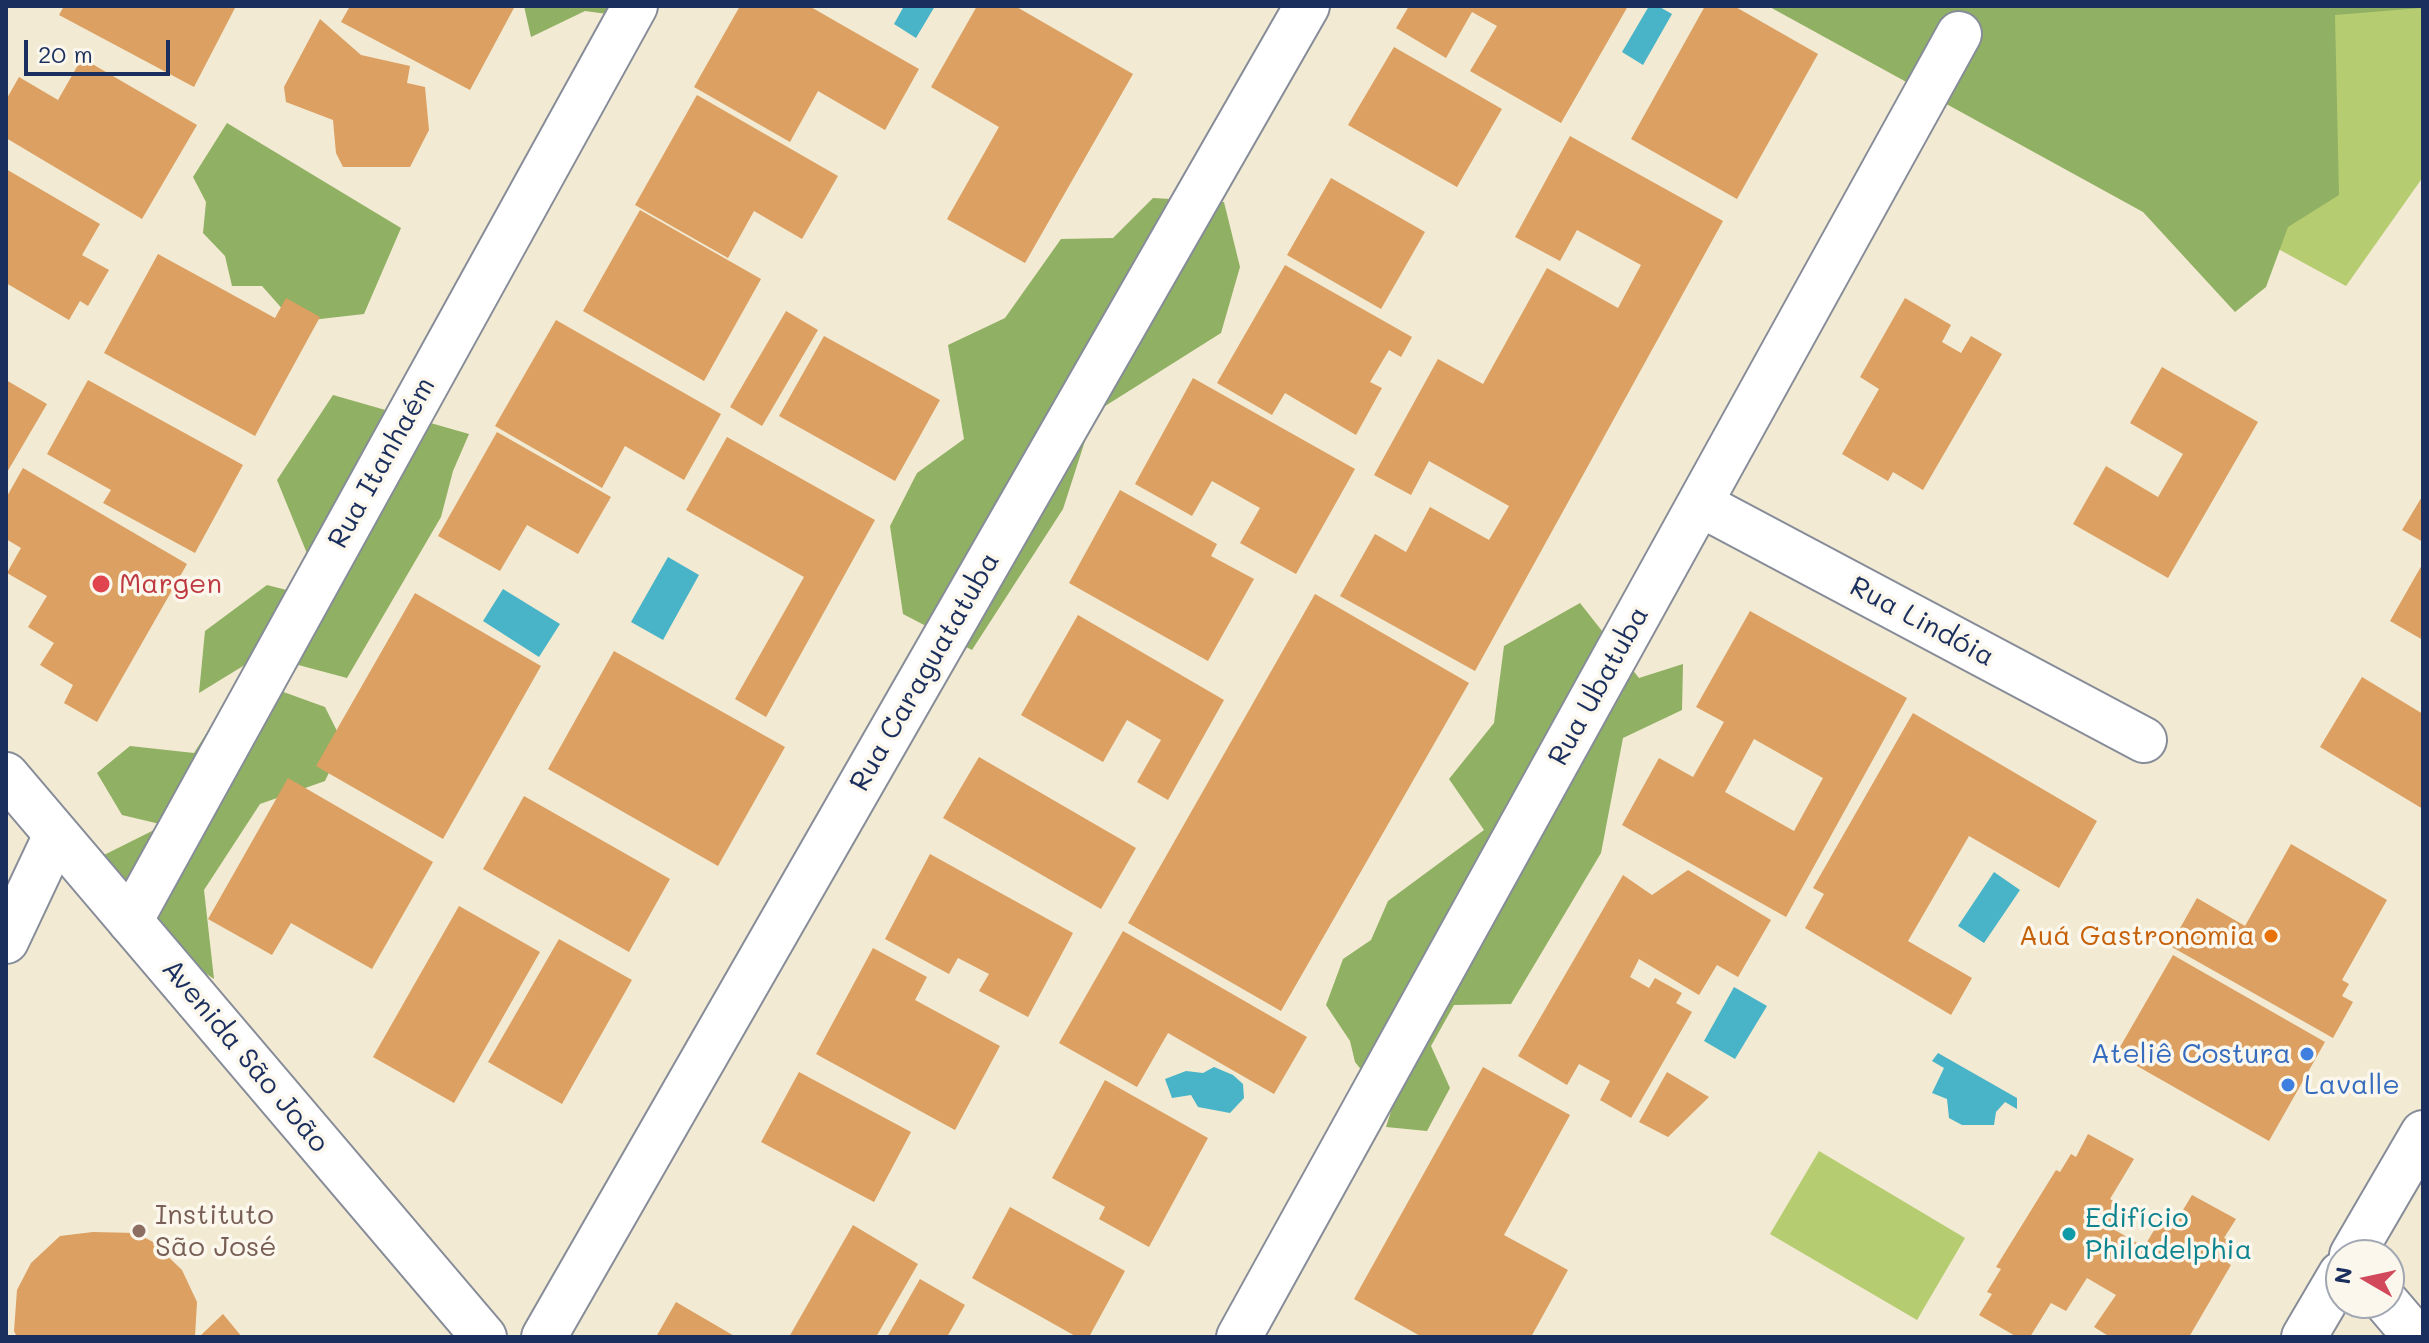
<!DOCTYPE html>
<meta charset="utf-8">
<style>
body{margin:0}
#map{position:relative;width:2429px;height:1343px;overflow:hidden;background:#f2ead2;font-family:Mali,sans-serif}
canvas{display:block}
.frame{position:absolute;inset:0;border:8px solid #1b2f5e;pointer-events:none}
.north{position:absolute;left:2325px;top:1239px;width:80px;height:80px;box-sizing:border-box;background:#fbf7ec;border:2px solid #a1a7b3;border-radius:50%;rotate:279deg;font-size:22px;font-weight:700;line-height:32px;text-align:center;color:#1b2f5e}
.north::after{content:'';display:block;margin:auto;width:28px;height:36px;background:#d1495b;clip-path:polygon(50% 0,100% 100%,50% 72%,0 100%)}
.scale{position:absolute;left:24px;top:40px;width:146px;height:36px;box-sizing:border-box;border:4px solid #1b2f5e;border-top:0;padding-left:10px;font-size:24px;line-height:28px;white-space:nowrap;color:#1b2f5e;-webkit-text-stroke:6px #fbf7ec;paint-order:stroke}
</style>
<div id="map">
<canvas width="2429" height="1343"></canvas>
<div class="frame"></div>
<div class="north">N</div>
<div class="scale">20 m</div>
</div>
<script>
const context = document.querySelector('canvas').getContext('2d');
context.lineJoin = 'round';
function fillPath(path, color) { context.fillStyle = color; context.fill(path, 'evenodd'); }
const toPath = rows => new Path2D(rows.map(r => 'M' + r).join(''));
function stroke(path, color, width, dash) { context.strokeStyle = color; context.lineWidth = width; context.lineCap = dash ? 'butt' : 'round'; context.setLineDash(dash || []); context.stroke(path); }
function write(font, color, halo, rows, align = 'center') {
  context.font = font + ' Mali,sans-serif'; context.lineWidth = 7; context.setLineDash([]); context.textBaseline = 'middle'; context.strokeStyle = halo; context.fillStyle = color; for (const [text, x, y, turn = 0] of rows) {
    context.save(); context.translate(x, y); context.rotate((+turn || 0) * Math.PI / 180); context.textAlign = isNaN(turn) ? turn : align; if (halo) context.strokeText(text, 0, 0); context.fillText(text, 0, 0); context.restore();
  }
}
fillPath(toPath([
 [1833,6,2423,6,2423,177,2346,286],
 [1819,1151,1965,1238,1917,1320,1770,1234]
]), '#b6cc71');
fillPath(toPath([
 [524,6,657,6,653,20,585,11,531,37],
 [1768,6,2422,6,2421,8,2335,15,2339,195,2288,227,2266,287,2235,312,2143,212],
 [227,123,401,228,364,314,294,322,262,286,232,286,225,256,203,233,206,202,193,177],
 [1153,198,1224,202,1240,267,1221,333,1094,413,1063,509,972,650,903,614,890,526,917,473,964,439,948,345,1005,318,1061,239,1113,238],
 [333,395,469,434,453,471,441,517,347,678,261,655,199,693,205,631,267,585,326,600,277,480],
 [1580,603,1639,678,1683,664,1682,710,1623,738,1601,853,1511,1004,1454,1005,1431,1046,1450,1088,1427,1131,1386,1127,1392,1108,1355,1062,1350,1041,1326,1005,1343,959,1371,940,1388,901,1484,830,1449,779,1494,723,1504,646],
 [278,690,325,707,343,743,325,781,260,804,204,890,214,979,166,947,102,856,164,825,122,815,97,773,130,746,194,753,213,723]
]), '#90b063');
fillPath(toPath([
 [904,6,935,6,916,38,894,24],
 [1649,6,1658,6,1672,14,1643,65,1622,52],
 [668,557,699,575,663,640,631,622],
 [503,589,560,624,539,657,483,621],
 [1994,872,2020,890,1984,943,1958,926],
 [1734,987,1767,1006,1735,1059,1704,1041],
 [1938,1053,2017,1098,2017,1109,2005,1102,1996,1112,1994,1125,1962,1125,1949,1118,1947,1099,1932,1093,1944,1068,1932,1061],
 [1214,1067,1233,1075,1243,1084,1244,1098,1230,1113,1198,1107,1191,1095,1172,1098,1165,1079,1186,1071,1203,1073]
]), '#49b4c7');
fillPath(toPath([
 [64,6,236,6,194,87,59,15],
 [350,6,515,6,470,90,341,22],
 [740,6,809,6,919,69,885,130,818,91,790,142,694,87],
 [977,6,1015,6,1133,74,1025,263,947,219,999,127,931,87],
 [1409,6,1628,6,1561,123,1470,71,1497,26,1472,12,1446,58,1396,28],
 [1705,6,1734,6,1818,54,1737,199,1631,139],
 [320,19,361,55,410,66,407,83,425,87,429,130,410,167,343,167,336,153,333,120,286,102,284,87],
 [1394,47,1502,109,1457,187,1348,125],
 [82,58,197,125,142,219,6,138,6,100,19,77,58,100],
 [697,95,838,176,802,239,754,211,728,258,635,205],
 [1570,136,1723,221,1475,671,1340,596,1375,534,1406,552,1430,507,1489,540,1509,506,1429,461,1411,495,1374,475,1438,359,1483,384,1547,268,1618,308,1641,265,1577,230,1560,261,1515,237],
 [6,169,100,224,82,255,109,270,88,306,80,301,69,320,6,283],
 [1331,178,1425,232,1381,309,1287,255],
 [640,210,761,279,704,381,583,311],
 [158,254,275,318,286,298,320,317,255,436,104,353],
 [1285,265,1412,337,1401,357,1389,350,1370,382,1382,388,1356,435,1285,393,1272,415,1217,383],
 [1905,298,1951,325,1942,342,1961,353,1971,336,2002,354,1923,490,1893,472,1888,481,1842,454,1879,389,1860,377],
 [786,311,818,330,762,426,730,407],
 [556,320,721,414,684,480,625,446,602,488,495,426],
 [824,336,940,400,895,481,779,416],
 [2162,367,2258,422,2168,578,2073,524,2106,466,2158,497,2183,454,2130,423],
 [1193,378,1355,469,1296,574,1240,543,1260,508,1212,481,1192,516,1135,484],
 [6,380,47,404,6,474],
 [88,380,243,465,195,553,103,503,111,490,47,454],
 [497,432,611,497,578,554,527,525,500,571,438,536],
 [727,437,875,520,766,717,735,699,804,577,686,510],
 [23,468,187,564,97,722,64,703,73,685,40,665,54,643,28,627,47,596,7,573,21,548,6,539,6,498],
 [1120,490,1217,544,1211,556,1254,579,1208,661,1069,583],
 [2423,495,2423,542,2402,530],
 [2423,563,2423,640,2390,621],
 [415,593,541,666,443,839,316,766],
 [1315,594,1469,683,1281,1011,1128,923],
 [1750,611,1907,698,1786,917,1622,825,1659,758,1693,777,1724,722,1696,707],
 [1754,739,1823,778,1794,831,1725,792],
 [1078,615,1224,700,1168,800,1137,782,1161,740,1127,720,1103,762,1021,715],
 [614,651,785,747,718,866,548,769],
 [2362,677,2423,714,2423,809,2320,747],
 [1913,713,2097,821,2059,888,1969,836,1908,941,1972,978,1951,1015,1805,928,1824,894,1813,888],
 [979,757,1136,848,1101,909,943,818],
 [288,778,433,862,372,969,291,923,272,955,208,919],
 [524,796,670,879,629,952,483,869],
 [2291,844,2387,900,2342,980,2349,984,2342,996,2353,1002,2333,1038,2170,946,2197,898,2245,926],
 [930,854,1073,933,1028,1017,979,991,989,974,958,958,949,974,885,939],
 [1688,870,1771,920,1738,977,1717,965,1699,995,1639,959,1630,977,1649,988,1655,978,1682,993,1676,1003,1692,1012,1631,1118,1600,1100,1610,1081,1579,1064,1567,1085,1518,1056,1623,875,1652,895],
 [459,906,540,952,454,1103,373,1057],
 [1123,931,1307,1037,1274,1094,1168,1033,1137,1087,1059,1043],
 [559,939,632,980,562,1104,488,1062],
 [873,948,927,977,915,1000,1000,1046,955,1130,816,1054],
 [2173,955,2325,1042,2269,1141,2116,1054],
 [1483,1067,1570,1115,1504,1235,1568,1270,1531,1337,1470,1337,1465,1335,1464,1337,1422,1337,1354,1299],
 [799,1072,911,1132,874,1202,761,1142],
 [1667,1072,1709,1097,1668,1137,1639,1122],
 [1105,1080,1208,1138,1149,1247,1099,1219,1105,1207,1052,1178],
 [2088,1134,2134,1159,2110,1199,2128,1210,2115,1230,2144,1247,2159,1222,2171,1230,2192,1195,2236,1219,2224,1238,2234,1243,2223,1260,2231,1265,2189,1337,2110,1337,2094,1327,2116,1295,2087,1278,2066,1311,2051,1303,2030,1337,2017,1337,1979,1315,1992,1294,1987,1292,2001,1269,1996,1267,2056,1170,2060,1172,2071,1154,2076,1157],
 [1010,1207,1125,1271,1089,1337,1077,1337,972,1278],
 [853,1225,918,1264,876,1337,789,1337],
 [93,1232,136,1233,153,1242,182,1270,197,1302,195,1337,17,1337,14,1331,17,1290,31,1263,60,1236],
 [920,1279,965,1305,947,1337,887,1337],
 [676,1302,736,1337,656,1337],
 [223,1314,242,1337,199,1337]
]), '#dba062');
const minor = toPath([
 [1700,504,2144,740],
 [130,921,635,6],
 [6,941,56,835],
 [2387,1303,2416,1337],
 [544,1337,1307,6],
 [1239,1337,1959,34]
]);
const secondary = toPath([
 [2352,1255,2423,1133],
 [2304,1337,2341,1274]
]);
const primary = toPath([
 [6,775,484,1337]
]);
stroke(minor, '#868c98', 48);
stroke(secondary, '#868c98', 48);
stroke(primary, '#868c98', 48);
stroke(minor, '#fff', 44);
stroke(secondary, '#fff', 44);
stroke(primary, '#fff', 44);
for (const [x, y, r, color] of [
 [101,584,10,"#e0444e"],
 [2271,936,8,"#e8710a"],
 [2307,1054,8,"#3f7fe0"],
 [2288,1085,8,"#3f7fe0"],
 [139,1231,8,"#8d6e63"],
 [2069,1234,8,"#0f9aa8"]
]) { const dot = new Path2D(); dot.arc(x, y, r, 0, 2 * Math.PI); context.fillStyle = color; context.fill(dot); stroke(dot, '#fbf7ec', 3); }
write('28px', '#1b2f5e', '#fbf7ec', [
 ["Rua Itanhaém",382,463,-61],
 ["Rua Lindóia",1922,622,28],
 ["Rua Caraguatatuba",925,672,-60],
 ["Rua Ubatuba",1599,686,-61],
 ["Avenida São João",245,1056,50]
]);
write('28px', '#be3a42', '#fbf7ec', [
 ["Margen",119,584]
], 'left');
write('28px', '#c56008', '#fbf7ec', [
 ["Auá Gastronomia",2255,936]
], 'right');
write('28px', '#366cbe', '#fbf7ec', [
 ["Ateliê Costura",2291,1054],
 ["Lavalle",2304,1085,"left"]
], 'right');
write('28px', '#785e54', '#fbf7ec', [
 ["Instituto",155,1215],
 ["São José",155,1247]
], 'left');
write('28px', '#0d838f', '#fbf7ec', [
 ["Edifício",2085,1218],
 ["Philadelphia",2085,1250]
], 'left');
</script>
